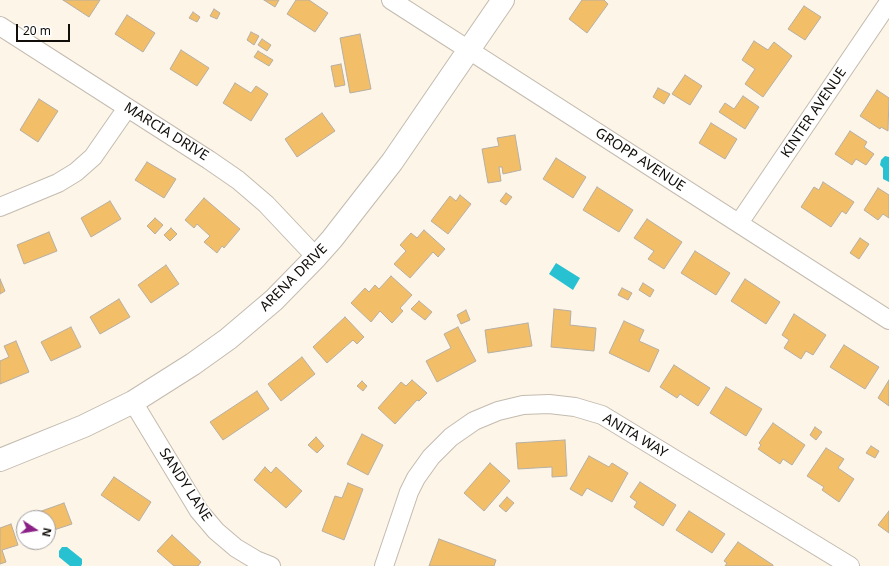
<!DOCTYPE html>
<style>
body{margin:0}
#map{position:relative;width:889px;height:566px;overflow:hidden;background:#fdf5e8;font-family:"Noto Sans",sans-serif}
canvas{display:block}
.north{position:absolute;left:16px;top:510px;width:40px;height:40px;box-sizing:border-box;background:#fff;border:1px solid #a09f9d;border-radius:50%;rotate:102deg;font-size:11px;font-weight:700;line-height:16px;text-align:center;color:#110e0a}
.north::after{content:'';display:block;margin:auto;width:14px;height:18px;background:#8a2187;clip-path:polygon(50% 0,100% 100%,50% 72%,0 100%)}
.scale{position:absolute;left:16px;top:24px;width:54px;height:18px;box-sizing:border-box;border:2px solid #110e0a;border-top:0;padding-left:5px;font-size:12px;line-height:14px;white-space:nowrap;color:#110e0a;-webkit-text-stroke:3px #fff;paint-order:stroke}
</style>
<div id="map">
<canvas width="889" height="566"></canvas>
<div class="north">N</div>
<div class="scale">20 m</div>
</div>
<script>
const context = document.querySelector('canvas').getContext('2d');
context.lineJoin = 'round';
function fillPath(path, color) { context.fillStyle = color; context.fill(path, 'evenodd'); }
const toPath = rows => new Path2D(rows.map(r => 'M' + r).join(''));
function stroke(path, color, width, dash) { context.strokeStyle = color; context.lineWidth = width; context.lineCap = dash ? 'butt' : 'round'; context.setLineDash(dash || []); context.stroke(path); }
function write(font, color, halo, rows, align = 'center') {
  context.font = font + ' "Noto Sans",sans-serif'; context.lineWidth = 3; context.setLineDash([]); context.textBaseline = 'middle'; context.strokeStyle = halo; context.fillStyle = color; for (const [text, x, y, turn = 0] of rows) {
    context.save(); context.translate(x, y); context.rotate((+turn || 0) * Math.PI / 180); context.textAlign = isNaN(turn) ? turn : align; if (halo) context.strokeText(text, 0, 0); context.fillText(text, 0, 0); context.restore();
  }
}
fillPath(toPath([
 [885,156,889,157,889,182,883,179,883,168,880,165,881,160],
 [556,263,580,278,573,290,549,274],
 [62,547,67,547,82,559,82,564,81,566,70,566,59,557,59,551]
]), '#28c1d1');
const building = toPath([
 [63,0,100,0,89,17,63,0],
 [264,0,279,0,275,7,264,0],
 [296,0,309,0,328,13,315,32,287,14,296,0],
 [582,0,604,0,608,4,587,33,569,19,582,0],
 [804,6,821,17,805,40,788,29,804,6],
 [214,9,220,13,217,19,210,16,214,9],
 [193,12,200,17,197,22,189,18,193,12],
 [127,15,155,33,143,52,115,34,127,15],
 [251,32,259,36,254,45,247,40,251,32],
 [360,34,371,89,350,93,340,38,360,34],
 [262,39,271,45,267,51,258,45,262,39],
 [754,41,768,50,774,42,792,56,763,97,745,84,755,69,742,60,754,41],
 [181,50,209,68,197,86,170,69,181,50],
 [258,51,273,60,269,66,254,57,258,51],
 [341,64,345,85,335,87,331,66,341,64],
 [685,75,702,86,690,105,672,94,685,75],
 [235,83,251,93,256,86,268,94,251,121,223,103,235,83],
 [658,88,670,94,664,104,653,97,658,88],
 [877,90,889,98,888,131,881,127,880,129,860,116,877,90],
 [743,96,759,107,745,129,719,112,725,103,734,109,743,96],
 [39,99,58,111,38,142,20,130,39,99],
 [322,113,335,131,297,157,285,139,322,113],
 [711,123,737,139,725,159,699,143,711,123],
 [850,131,867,142,864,147,874,154,866,165,856,159,852,165,835,154,850,131],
 [515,135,521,170,503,174,502,167,499,167,501,181,488,183,482,149,499,146,497,138,515,135],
 [556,158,586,177,573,198,543,179,556,158],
 [147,162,176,179,164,198,135,180,147,162],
 [823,182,854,202,846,214,842,211,831,227,801,207,814,187,819,190,823,182],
 [597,187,633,210,619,232,583,210,597,187],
 [878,188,889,195,889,218,883,214,878,220,864,210,878,188],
 [506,193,512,197,506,205,500,201,506,193],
 [460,195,471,204,448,234,431,221,450,196,456,201,460,195],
 [204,198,240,229,224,248,222,246,217,253,204,242,210,236,197,224,194,228,185,220,204,198],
 [110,201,121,219,91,237,81,218,110,201],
 [155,218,163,225,155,234,147,226,155,218],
 [647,219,682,242,664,269,648,259,654,251,634,238,647,219],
 [171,228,177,234,170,241,164,235,171,228],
 [424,230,445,249,438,257,433,252,410,278,394,264,406,251,400,245,411,233,417,238,424,230],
 [49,232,57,251,24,264,17,245,49,232],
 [860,238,869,244,859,259,850,253,860,238],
 [695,251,730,273,716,295,681,273,695,251],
 [166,265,179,284,151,303,138,285,166,265],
 [391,276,412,295,400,308,403,311,392,323,380,311,371,322,351,303,365,288,369,292,375,285,379,289,391,276],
 [0,279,5,291,0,294,0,279],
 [745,279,780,302,766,324,731,301,745,279],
 [643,283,654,290,650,297,639,290,643,283],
 [622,288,632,293,628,300,618,295,622,288],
 [119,299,130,317,100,334,90,317,119,299],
 [419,301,432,312,425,320,411,309,419,301],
 [554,309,571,311,570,325,596,328,594,351,551,347,554,309],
 [466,310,470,320,461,324,457,315,466,310],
 [794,314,826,335,813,355,806,351,801,359,784,348,789,340,782,335,794,314],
 [345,317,364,337,357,344,353,340,327,363,313,347,345,317],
 [624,321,644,330,639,341,659,350,649,372,609,353,624,321],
 [528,323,532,346,488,353,485,330,528,323],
 [71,327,81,347,51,361,41,342,71,327],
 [458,327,476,361,437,382,426,361,451,348,444,334,458,327],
 [16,341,29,372,0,384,0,361,9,357,4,346,16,341],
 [844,345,879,367,865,389,830,367,844,345],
 [302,357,315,374,281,401,268,384,302,357],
 [674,365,710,388,698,406,680,394,677,398,660,387,674,365],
 [412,380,427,393,419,401,417,400,395,424,378,408,401,382,406,386,412,380],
 [889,380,889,406,878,398,889,380],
 [362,381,367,386,363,391,357,386,362,381],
 [726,387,762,409,746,436,710,413,726,387],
 [257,391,269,409,223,440,210,422,257,391],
 [773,423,805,445,792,465,783,459,780,464,758,449,761,445,759,443,773,423],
 [815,427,822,432,816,440,810,435,815,427],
 [362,434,383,445,368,475,347,464,362,434],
 [316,437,324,446,317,453,308,445,316,437],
 [565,440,567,476,552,477,552,467,518,469,516,443,565,440],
 [871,446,879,451,875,458,866,453,871,446],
 [826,448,844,459,838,468,854,479,839,502,822,490,824,487,807,476,826,448],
 [589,456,609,467,612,463,628,473,612,502,587,488,582,496,570,489,589,456],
 [490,463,510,481,484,511,464,493,490,463],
 [265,467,271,473,276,467,302,491,286,508,254,480,265,467],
 [114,477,151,502,139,521,101,495,114,477],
 [640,482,676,505,663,526,634,507,637,502,630,497,640,482],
 [348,483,363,489,344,540,322,531,335,496,342,498,348,483],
 [507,497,514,503,506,512,499,506,507,497],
 [64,503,72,524,48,532,48,518,24,518,24,524,22,518,64,503],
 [689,511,725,534,712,553,676,530,689,511],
 [889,511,889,533,878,525,889,511],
 [11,524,18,545,2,550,6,562,0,564,0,528,11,524],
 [172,535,201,562,198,566,174,566,157,551,172,535],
 [439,539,496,560,494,566,429,566,439,539],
 [738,542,773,565,773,566,725,566,727,563,724,561,738,542]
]);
fillPath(building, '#f2be68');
stroke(building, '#b7afa3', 1);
const minor = toPath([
 [391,0,889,320],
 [0,26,209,160,238,180,266,204,316,257],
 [0,207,58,183,76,172,93,157,127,108],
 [739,223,889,2],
 [133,402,199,511,216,531,236,548,256,560,271,566],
 [384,566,409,492,416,478,431,457,451,437,474,421,498,411,523,405,549,404,575,407,602,415,850,566]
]);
const secondary = toPath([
 [0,460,84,426,133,402,193,364,228,339,274,300,316,257,332,239,392,162,503,0]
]);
stroke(minor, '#c3bbaf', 20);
stroke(secondary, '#c3bbaf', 24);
stroke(minor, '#fff', 18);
stroke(secondary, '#fff', 22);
write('14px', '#110e0a', '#fff', [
 ["KINTER AVENUE",814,113,-56],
 ["MARCIA DRIVE",166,132,32],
 ["GROPP AVENUE",640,160,33],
 ["ARENA DRIVE",294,278,-45],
 ["ANITA WAY",635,436,31],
 ["SANDY LANE",185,485,57]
]);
</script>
